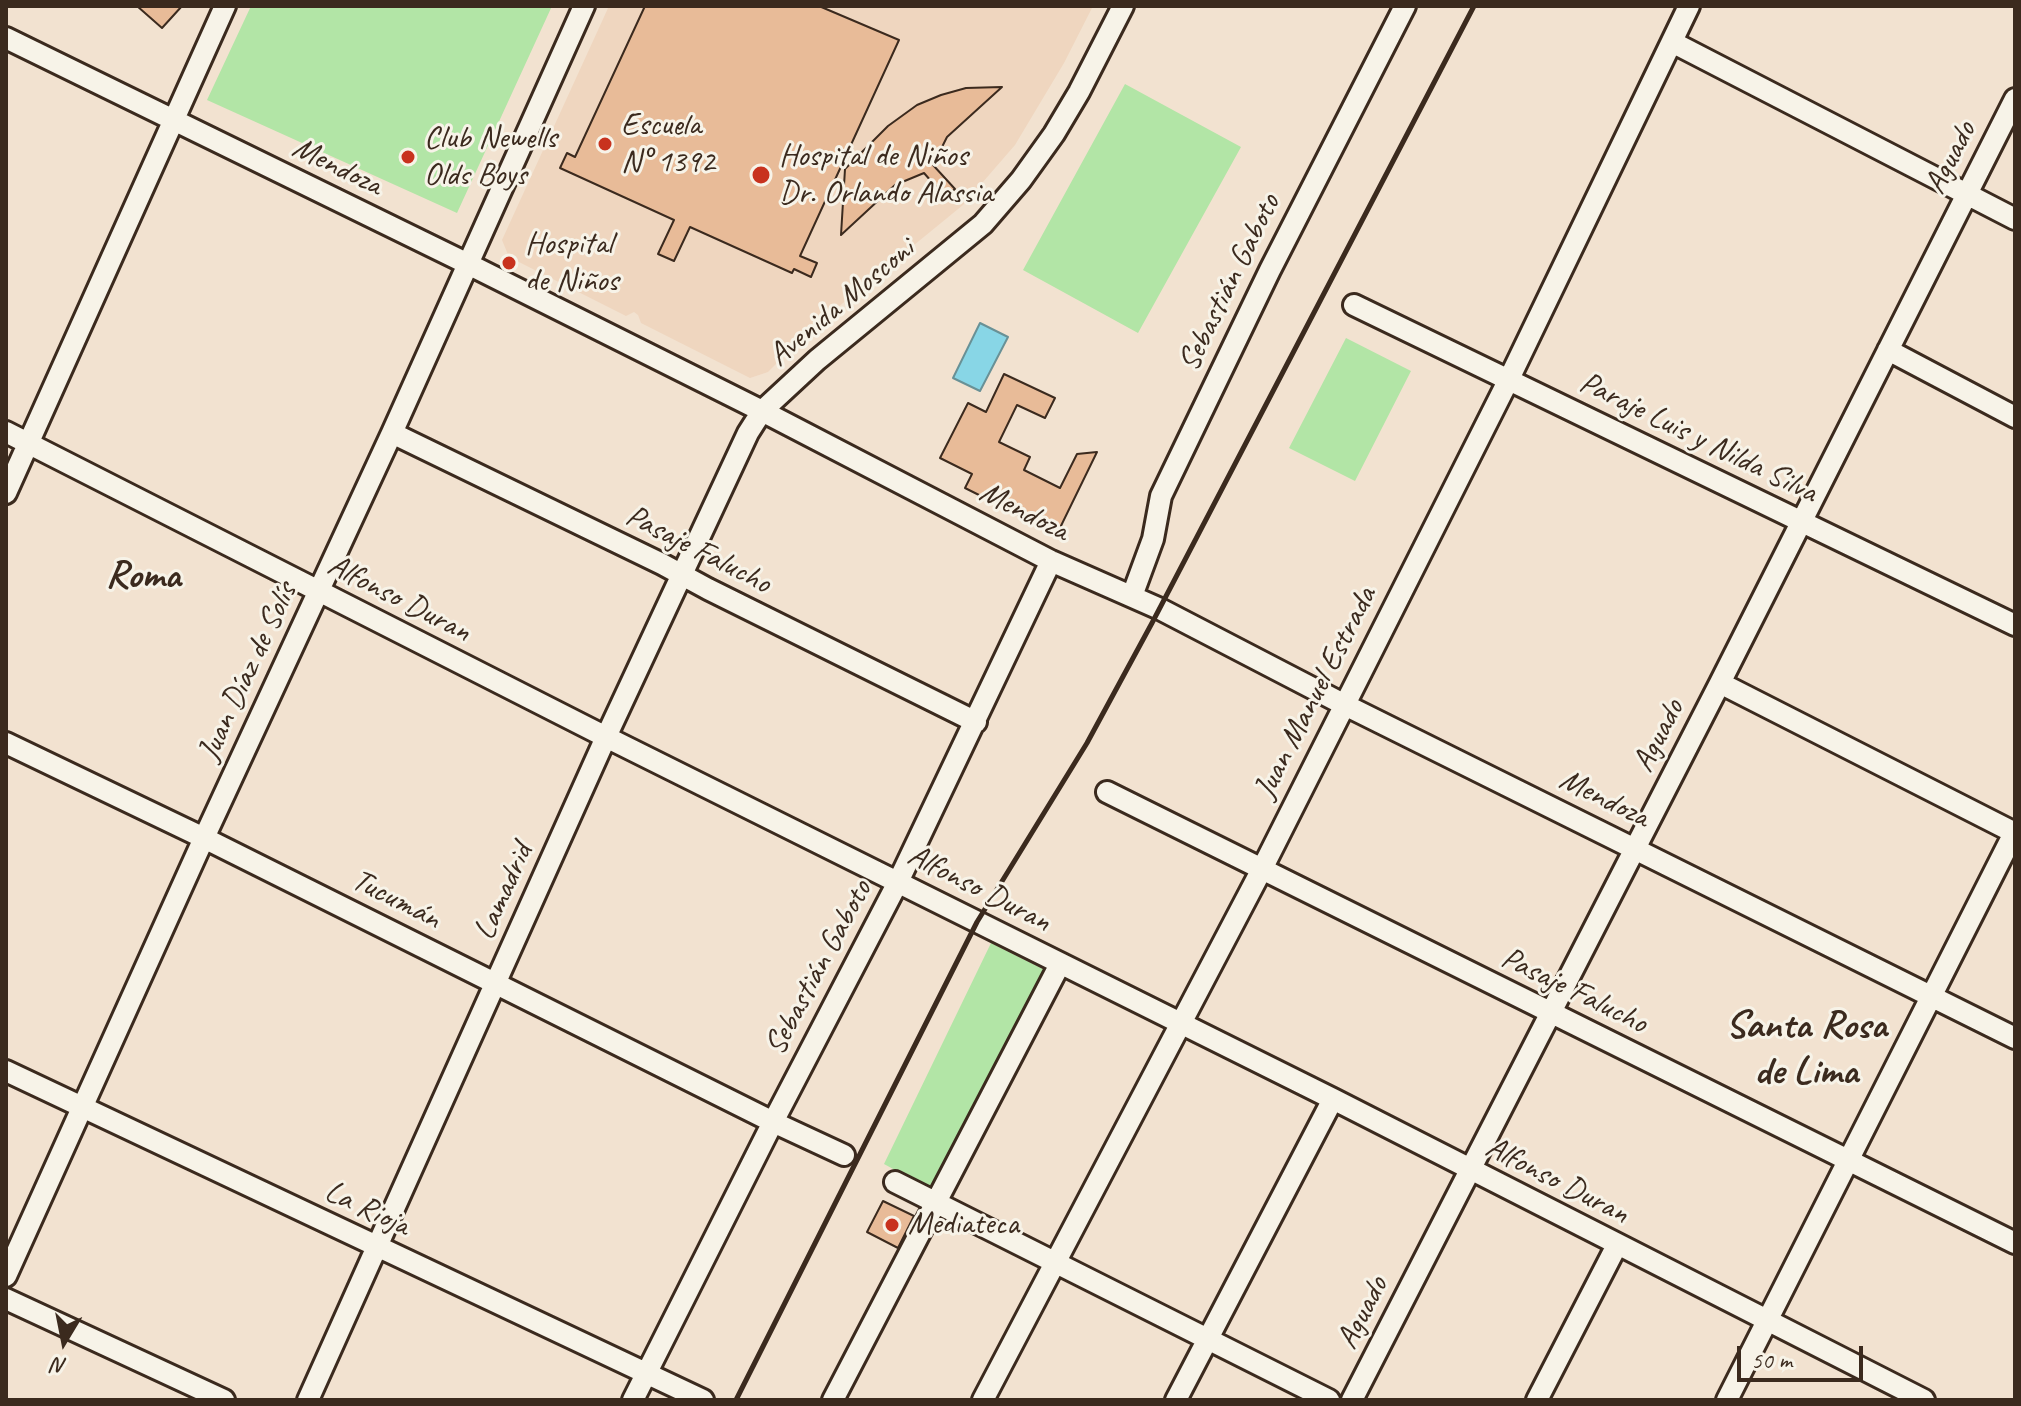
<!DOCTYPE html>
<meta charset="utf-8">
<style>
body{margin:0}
#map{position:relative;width:2021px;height:1406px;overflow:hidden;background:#f2e2d0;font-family:Caveat,sans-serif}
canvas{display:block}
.frame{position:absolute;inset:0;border:8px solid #3b2a1e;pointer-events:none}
.north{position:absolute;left:24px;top:1302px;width:80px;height:80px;-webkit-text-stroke:6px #f7f3e8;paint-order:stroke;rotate:190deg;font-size:22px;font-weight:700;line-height:32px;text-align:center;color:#3b2a1e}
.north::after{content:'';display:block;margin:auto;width:28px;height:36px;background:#3b2a1e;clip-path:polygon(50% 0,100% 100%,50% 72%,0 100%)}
.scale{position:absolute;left:1737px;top:1346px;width:126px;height:36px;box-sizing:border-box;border:4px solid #3b2a1e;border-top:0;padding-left:10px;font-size:24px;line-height:28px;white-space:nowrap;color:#3b2a1e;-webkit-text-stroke:6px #f7f3e8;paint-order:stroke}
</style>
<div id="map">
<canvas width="2021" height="1406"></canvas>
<div class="frame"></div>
<div class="north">N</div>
<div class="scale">50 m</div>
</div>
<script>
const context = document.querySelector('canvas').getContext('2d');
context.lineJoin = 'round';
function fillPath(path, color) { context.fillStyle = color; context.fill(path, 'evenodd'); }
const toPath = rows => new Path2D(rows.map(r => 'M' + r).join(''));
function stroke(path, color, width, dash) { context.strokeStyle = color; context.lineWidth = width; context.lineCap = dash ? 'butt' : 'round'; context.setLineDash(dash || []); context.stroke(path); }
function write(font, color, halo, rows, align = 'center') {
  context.font = font + ' Caveat,sans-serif'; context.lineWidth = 6; context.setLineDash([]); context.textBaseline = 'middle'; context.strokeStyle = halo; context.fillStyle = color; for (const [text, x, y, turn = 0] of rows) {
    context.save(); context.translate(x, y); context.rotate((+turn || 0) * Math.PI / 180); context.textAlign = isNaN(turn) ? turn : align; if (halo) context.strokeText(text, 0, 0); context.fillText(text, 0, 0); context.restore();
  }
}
fillPath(toPath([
 [609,6,1093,6,1064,63,1015,145,963,205,810,330,768,372,750,378,641,323,638,315,634,312,626,316,509,257,502,240]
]), '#efd6bf');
fillPath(toPath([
 [251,6,552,6,457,213,207,100],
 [1125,84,1241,147,1138,333,1023,270],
 [1346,338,1411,371,1355,481,1289,448],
 [991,943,1045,970,930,1189,884,1164]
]), '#b2e5a6');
const water = toPath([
 [980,323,1008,337,980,391,953,378,980,323]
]);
fillPath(water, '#88d6e6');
stroke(water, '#699196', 2);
const building = toPath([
 [137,6,182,6,162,28,137,6],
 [645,6,819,6,899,40,800,256,817,263,811,277,794,269,792,273,690,227,674,261,658,254,674,220,560,168,567,153,575,157,645,6],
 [1002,87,947,137,933,165,955,189,945,197,924,173,895,185,841,235,845,169,888,126,917,105,941,95,966,88,1002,87],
 [1004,374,1055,398,1045,418,1017,405,999,442,1030,457,1024,470,1060,488,1077,454,1097,452,1057,534,965,488,972,474,940,458,968,403,986,412,1004,374],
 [883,1201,914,1216,898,1248,867,1232,883,1201]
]);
fillPath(building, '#e8bb98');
stroke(building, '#3b2a1e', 2);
const minor = toPath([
 [6,38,468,264,762,411,1051,561,1160,609,1343,704,2015,1038],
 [1672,42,2015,219],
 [1354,305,2015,625],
 [1888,350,2015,417],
 [6,432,606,737,1333,1099,1924,1400],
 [392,433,662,564,708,589,976,722],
 [6,493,225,6],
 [1132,596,1153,539,1161,496,1270,270,1405,6],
 [1720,683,2015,833],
 [6,743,204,838,773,1122,844,1155],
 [1107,792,2015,1243],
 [6,1071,703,1400],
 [895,1182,1329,1400],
 [6,1276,204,838,392,433,584,6],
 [6,1299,224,1400],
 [308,1400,606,737,748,433,762,411,817,360,983,224,1021,180,1054,134,1079,92,1123,6],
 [633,1400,773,1122,898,882,1051,561],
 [833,1400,1060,964],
 [983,1400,1262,869,1509,379,1689,6],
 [1176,1400,1333,1099],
 [1352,1400,1720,683,2015,99],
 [1537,1400,1617,1245],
 [1727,1400,2015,831]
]);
stroke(minor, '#3b2a1e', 26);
stroke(minor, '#f7f3e8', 20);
stroke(toPath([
 [736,1400,977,922,1087,743,1152,623,1474,6]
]), '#3b2a1e', 5);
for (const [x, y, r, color] of [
 [605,144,8,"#c8321e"],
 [408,157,8,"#c8321e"],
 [761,175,10,"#c8321e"],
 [509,263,8,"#c8321e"],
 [892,1225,8,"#c8321e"]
]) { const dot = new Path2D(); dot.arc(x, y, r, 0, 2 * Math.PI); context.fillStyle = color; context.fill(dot); stroke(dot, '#f7f3e8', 3); }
write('32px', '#3b2a1e', '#f7f3e8', [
 ["Escuela",621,126],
 ["N° 1392",621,163],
 ["Club Newells",424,139],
 ["Olds Boys",424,176],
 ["Hospital de Niños",779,157],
 ["Dr. Orlando Alassia",779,194],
 ["Hospital",525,245],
 ["de Niños",525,282],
 ["Mediateca",908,1225]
], 'left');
write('32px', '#3b2a1e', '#f7f3e8', [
 ["Aguado",1951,158,-63],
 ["Mendoza",337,167,26],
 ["Sebastián Gaboto",1230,283,-64],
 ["Avenida Mosconi",842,303,-40],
 ["Paraje Luis y Nilda Silva",1698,438,26],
 ["Mendoza",1024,512,27],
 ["Pasaje Falucho",698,550,27],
 ["Alfonso Duran",399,599,27],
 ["Juan Díaz de Solís",248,672,-65],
 ["Juan Manuel Estrada",1316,693,-63],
 ["Aguado",1659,736,-63],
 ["Mendoza",1604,799,26],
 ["Alfonso Duran",979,889,27],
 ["Lamadrid",504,892,-66],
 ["Tucumán",396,900,27],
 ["Sebastián Gaboto",819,968,-62],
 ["Pasaje Falucho",1574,991,26],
 ["Alfonso Duran",1557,1181,27],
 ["La Rioja",367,1209,25],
 ["Aguado",1363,1313,-63]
]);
write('bold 40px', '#3b2a1e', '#f7f3e8', [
 ["Roma",143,577],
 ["Santa Rosa",1806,1027],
 ["de Lima",1806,1073]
]);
</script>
